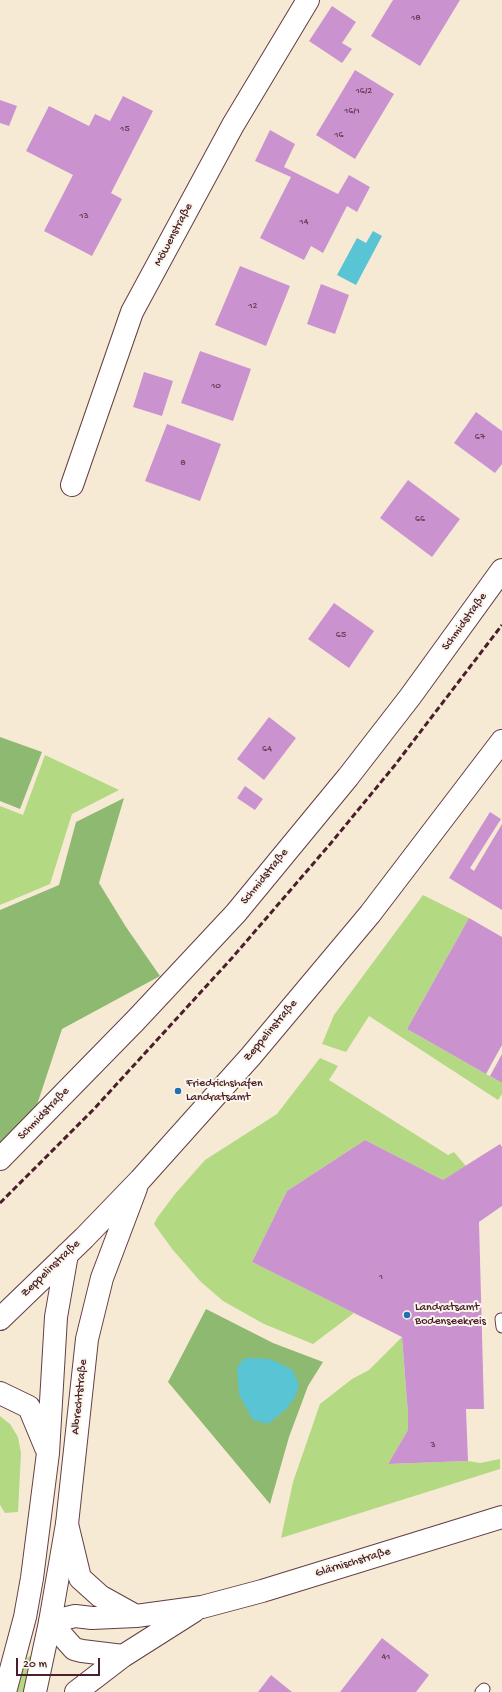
<!DOCTYPE html>
<meta charset="utf-8">
<style>
body{margin:0}
#map{position:relative;width:502px;height:1692px;overflow:hidden;background:#f6ead4;font-family:"Gochi Hand",sans-serif}
canvas{display:block}
.scale{position:absolute;left:16px;top:1658px;width:84px;height:18px;box-sizing:border-box;border:2px solid #4a1f2b;border-top:0;padding-left:5px;font-size:12px;line-height:14px;white-space:nowrap;color:#4a1f2b;-webkit-text-stroke:3px #fbf7ec;paint-order:stroke}
</style>
<div id="map">
<canvas width="502" height="1692"></canvas>
<div class="scale">20 m</div>
</div>
<script>
const context = document.querySelector('canvas').getContext('2d');
context.lineJoin = 'round';
function fillPath(path, color) { context.fillStyle = color; context.fill(path, 'evenodd'); }
const toPath = rows => new Path2D(rows.map(r => 'M' + r).join(''));
function stroke(path, color, width, dash) { context.strokeStyle = color; context.lineWidth = width; context.lineCap = dash ? 'butt' : 'round'; context.setLineDash(dash || []); context.stroke(path); }
function write(font, color, halo, rows, align = 'center') {
  context.font = font + ' "Gochi Hand",sans-serif'; context.lineWidth = 4; context.setLineDash([]); context.textBaseline = 'middle'; context.strokeStyle = halo; context.fillStyle = color; for (const [text, x, y, turn = 0] of rows) {
    context.save(); context.translate(x, y); context.rotate((+turn || 0) * Math.PI / 180); context.textAlign = isNaN(turn) ? turn : align; if (halo) context.strokeText(text, 0, 0); context.fillText(text, 0, 0); context.restore();
  }
}
fillPath(toPath([
 [45,755,119,790,72,814,50,884,0,905,0,806,23,815],
 [423,895,469,918,407,1029,502,1083,502,1094,498,1100,369,1016,346,1052,322,1044,334,1015],
 [320,1058,338,1066,329,1080,448,1155,454,1152,466,1166,443,1180,365,1140,287,1191,252,1262,354,1313,313,1344,264,1324,223,1301,200,1281,173,1250,154,1224,157,1218,175,1194,205,1160,277,1114],
 [402,1337,408,1414,408,1430,388,1464,468,1461,480,1463,500,1459,500,1469,281,1538,293,1482,320,1404,352,1379,369,1370],
 [0,1416,10,1424,18,1437,21,1453,18,1512,5,1513,0,1505],
 [30,1656,33,1660,24,1692,14,1692,24,1659]
]), '#b3d983');
fillPath(toPath([
 [0,737,42,752,20,809,0,801],
 [124,798,99,883,126,927,160,976,62,1029,35,1111,0,1145,0,910,59,885,76,822],
 [206,1309,273,1343,323,1362,308,1386,289,1437,270,1504,168,1382]
]), '#8eb971');
fillPath(toPath([
 [373,231,382,236,356,285,337,275,357,238,366,243],
 [245,1358,270,1359,293,1370,299,1386,295,1397,286,1409,268,1424,253,1420,239,1394,237,1367]
]), '#59c4d3');
fillPath(toPath([
 [393,0,460,0,420,66,371,36],
 [332,6,356,22,342,43,352,49,342,63,309,41],
 [355,70,394,94,355,159,316,135],
 [123,96,153,111,111,193,122,199,92,256,44,231,73,175,26,151,49,106,89,126,95,114,110,121],
 [0,100,17,106,9,126,0,123],
 [270,130,295,144,284,167,338,194,349,175,370,187,357,212,347,206,323,253,311,246,304,260,260,238,291,177,255,161],
 [240,266,290,286,266,346,215,325],
 [321,284,349,295,335,334,307,324],
 [200,351,251,369,233,421,181,403],
 [144,372,173,381,162,416,133,407],
 [476,412,502,431,502,464,495,473,454,443],
 [167,424,221,444,200,501,145,481],
 [408,480,460,519,432,557,380,518],
 [334,603,374,631,349,668,308,639],
 [269,717,296,738,264,780,237,759],
 [245,786,263,799,255,810,237,798],
 [490,812,501,819,470,868,474,871,502,824,502,910,449,878],
 [469,918,502,937,502,1045,486,1074,407,1029],
 [502,1054,502,1083,490,1076],
 [365,1140,443,1180,500,1144,502,1147,502,1206,479,1222,484,1409,466,1409,468,1461,388,1464,408,1430,408,1414,402,1337,252,1262,287,1191],
 [382,1638,429,1675,416,1692,340,1692],
 [271,1675,292,1692,258,1692]
]), '#ca93d0');
const service = toPath([
 [501,1319,502,1327],
 [481,1692,484,1689]
]);
const minor = toPath([
 [72,485,132,312,233,125,308,0],
 [0,1159,136,1020,236,913,348,777,410,697,502,570],
 [67,1524,80,1578,100,1596,136,1616],
 [123,1656,82,1651,74,1649,50,1622,75,1616,92,1618,136,1616,202,1607,262,1591,502,1517],
 [76,1692,123,1656,194,1611]
]);
const secondary = toPath([
 [0,1319,84,1238,140,1180,251,1056,370,914,502,741],
 [0,1393,29,1407,46,1448],
 [5,1692,25,1617,32,1578,48,1453,56,1317,67,1254],
 [35,1692,50,1622,67,1524,87,1339,102,1278,136,1188]
]);
stroke(service, '#643d44', 13);
stroke(minor, '#643d44', 24);
stroke(secondary, '#643d44', 24);
stroke(service, '#fff', 11);
stroke(minor, '#fff', 22);
stroke(secondary, '#fff', 22);
stroke(toPath([
 [0,1203,93,1110,232,958,331,843,395,765,502,625]
]), '#4a1f2b', 3, [6, 3]);
for (const [x, y, r, color] of [
 [178,1091,4,"#1f6fb2"],
 [407,1315,4,"#1f6fb2"]
]) { const dot = new Path2D(); dot.arc(x, y, r, 0, 2 * Math.PI); context.fillStyle = color; context.fill(dot); stroke(dot, '#fbf7ec', 1.5); }
write('10px', '#6a3c54', null, [
 ["18",416,18],
 ["16/2",364,91],
 ["16/1",352,111],
 ["15",125,129],
 ["16",339,135],
 ["13",84,216],
 ["14",304,222],
 ["12",253,306],
 ["10",216,386],
 ["67",480,437],
 ["8",183,463],
 ["66",420,519],
 ["65",341,635],
 ["64",267,749],
 ["1",381,1277],
 ["3",433,1445],
 ["41",386,1657]
]);
write('12px', '#4a1f2b', '#fbf7ec', [
 ["Möwenstraße",174,235,-62],
 ["Schmidstraße",465,622,-54],
 ["Schmidstraße",265,877,-51],
 ["Zeppelinstraße",271,1031,-50],
 ["Schmidstraße",44,1114,-46],
 ["Zeppelinstraße",51,1269,-44],
 ["Albrechtstraße",80,1397,-84],
 ["Glärnischstraße",353,1563,-17]
]);
write('12px', '#4a1f2b', '#fbf7ec', [
 ["Friedrichshafen",186,1084],
 ["Landratsamt",186,1098],
 ["Landratsamt",415,1308],
 ["Bodenseekreis",415,1322]
], 'left');
</script>
